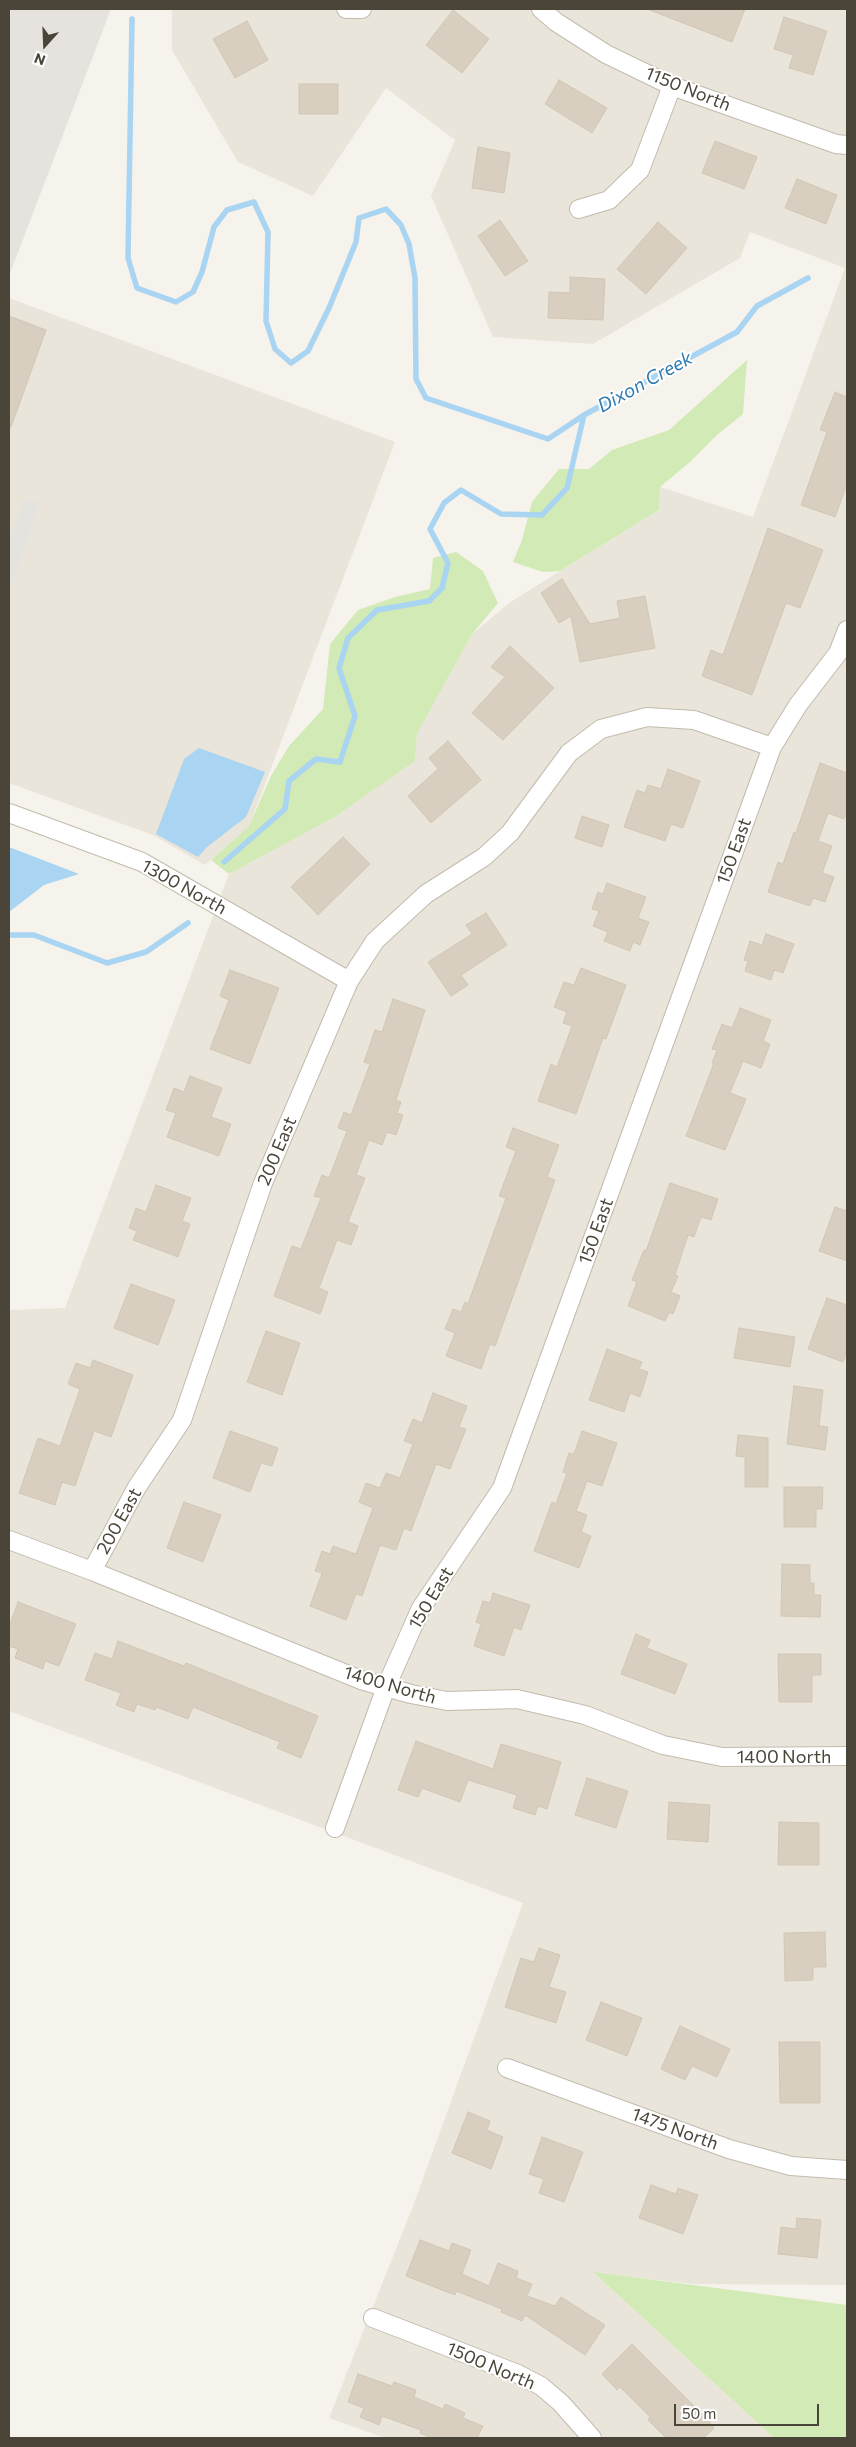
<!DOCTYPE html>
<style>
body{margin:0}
#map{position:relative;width:856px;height:2447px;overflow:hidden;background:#f6f3ec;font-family:Commissioner,sans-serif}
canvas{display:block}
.frame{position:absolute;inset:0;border:10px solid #4b4439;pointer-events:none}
.north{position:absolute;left:20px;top:20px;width:50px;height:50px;-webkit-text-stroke:4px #fff;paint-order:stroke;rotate:200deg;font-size:14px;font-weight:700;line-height:20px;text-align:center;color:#4b4439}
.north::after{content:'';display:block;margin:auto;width:18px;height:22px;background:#4b4439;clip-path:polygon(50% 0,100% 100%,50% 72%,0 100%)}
.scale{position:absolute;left:674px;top:2404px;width:145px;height:22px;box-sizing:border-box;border:2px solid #4b4439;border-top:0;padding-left:6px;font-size:15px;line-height:18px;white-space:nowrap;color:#4b4439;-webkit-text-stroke:4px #fff;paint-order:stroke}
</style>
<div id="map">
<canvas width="856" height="2447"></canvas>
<div class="frame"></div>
<div class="north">N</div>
<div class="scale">50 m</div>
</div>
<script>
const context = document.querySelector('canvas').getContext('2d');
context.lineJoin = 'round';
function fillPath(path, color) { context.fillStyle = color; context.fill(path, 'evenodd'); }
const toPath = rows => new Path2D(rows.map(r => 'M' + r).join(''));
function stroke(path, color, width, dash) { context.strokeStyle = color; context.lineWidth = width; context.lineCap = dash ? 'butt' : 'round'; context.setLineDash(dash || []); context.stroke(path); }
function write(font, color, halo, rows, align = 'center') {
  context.font = font + ' Commissioner,sans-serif'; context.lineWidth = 4; context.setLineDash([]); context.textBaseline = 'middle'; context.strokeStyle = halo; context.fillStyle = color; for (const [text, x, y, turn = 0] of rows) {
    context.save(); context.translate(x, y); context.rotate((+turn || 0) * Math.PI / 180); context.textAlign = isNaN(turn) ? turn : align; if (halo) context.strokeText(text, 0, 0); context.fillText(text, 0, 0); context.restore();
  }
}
fillPath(toPath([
 [172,9,847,9,847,2285,694,2284,594,2273,774,2438,385,2438,329,2418,413,2206,523,1903,9,1711,9,1310,65,1308,229,874,335,817,415,761,417,734,472,634,512,601,659,510,660,487,753,517,845,268,750,232,740,258,593,344,493,337,431,196,455,140,386,88,313,196,238,162,172,50],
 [9,298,395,442,249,826,205,865,153,835,9,783]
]), '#eae5da');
fillPath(toPath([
 [9,9,111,9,9,276]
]), '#e6e2dd');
fillPath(toPath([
 [747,360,743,414,717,435,690,462,660,487,659,510,560,571,543,572,513,562,522,540,532,502,559,469,589,469,612,450,669,430],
 [456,552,483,571,498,603,472,634,417,734,415,761,335,817,229,874,211,860,249,826,271,776,289,746,323,709,330,644,358,610,395,597,430,589,433,558],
 [593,2272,847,2305,847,2438,774,2438]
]), '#d2eab5');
fillPath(toPath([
 [25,498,40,503,9,590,9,542]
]), '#e5e3e0');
fillPath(toPath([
 [199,748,265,772,246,817,207,847,198,857,156,834,184,759],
 [9,847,79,874,44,885,9,912]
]), '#a9d4f2');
stroke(toPath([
 [132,19,128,258,137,288,176,302,193,292,202,272,214,227,227,210,254,202,268,232,266,321,275,349,291,363,308,351,329,308,356,242,359,218,386,209,401,225,409,244,415,278,416,379,426,398,548,439,584,415],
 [224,862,285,809,289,781,316,759,340,762,355,716,339,668,348,638,377,610,429,601,442,588,448,563,430,529,444,503,461,490,501,514,542,515,567,488,584,415,737,332,757,306,808,278],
 [9,935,34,935,107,963,146,952,188,923]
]), '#a9d4f2', 5.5);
const building = toPath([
 [647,9,745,9,732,42,647,9],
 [453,10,489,39,462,73,426,45,453,10],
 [784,17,827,31,813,75,789,68,793,55,774,49,784,17],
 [247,21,268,60,235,78,213,39,247,21],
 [559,80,607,108,592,133,545,104,559,80],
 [299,84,338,84,338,114,299,114,299,84],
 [715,141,757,157,744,189,702,173,715,141],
 [478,147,510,153,504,193,472,188,478,147],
 [797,179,837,195,826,224,785,208,797,179],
 [500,220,528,261,505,276,478,236,500,220],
 [658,222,687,248,646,294,617,269,658,222],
 [570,277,605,279,603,320,548,318,549,292,570,293,570,277],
 [9,316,46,330,11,427,9,427,9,316],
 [835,392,847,397,847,484,835,517,801,505,827,432,820,430,835,392],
 [768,528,823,550,800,608,786,603,752,695,702,676,711,650,723,655,768,528],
 [562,579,590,624,620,618,617,601,645,596,655,648,580,662,571,616,559,623,541,593,562,579],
 [510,646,554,688,503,740,472,713,505,677,491,667,510,646],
 [448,741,481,780,431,823,408,796,438,769,429,758,448,741],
 [820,763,847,773,847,811,844,819,828,813,818,841,832,846,822,873,834,877,825,902,813,898,810,906,768,892,778,862,783,864,794,832,796,833,820,763],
 [668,769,700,781,683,828,671,824,665,841,624,827,637,790,645,793,648,785,661,789,668,769],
 [582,816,609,825,602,847,575,838,582,816],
 [343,837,370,864,318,915,291,887,343,837],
 [607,883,646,897,638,918,649,922,640,945,633,942,630,951,604,941,608,932,593,926,599,911,592,909,598,892,603,894,607,883],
 [486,913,507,945,461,975,468,985,451,996,428,962,472,934,466,925,486,913],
 [766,934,794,944,783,973,774,970,771,980,745,971,748,961,744,960,750,941,762,945,766,934],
 [581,968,626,985,606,1039,603,1038,576,1114,538,1101,551,1064,557,1067,572,1026,563,1023,567,1012,554,1007,564,982,574,985,581,968],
 [230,970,279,988,250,1064,210,1049,229,1000,220,996,230,970],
 [393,999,425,1010,396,1100,401,1102,397,1113,403,1115,396,1135,387,1132,382,1145,369,1140,356,1175,365,1178,348,1222,358,1226,351,1245,337,1240,319,1288,328,1292,320,1314,274,1296,292,1246,301,1249,321,1198,314,1196,322,1175,329,1178,347,1131,338,1128,344,1112,351,1115,370,1064,364,1062,375,1030,382,1032,393,999],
 [740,1008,771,1020,763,1041,770,1044,761,1068,743,1061,730,1093,746,1099,725,1150,686,1136,714,1063,712,1063,717,1050,712,1049,722,1024,732,1028,740,1008],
 [190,1076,222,1088,211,1117,231,1124,219,1156,167,1137,176,1113,166,1110,174,1088,184,1092,190,1076],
 [513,1128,559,1145,547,1177,555,1180,495,1346,490,1344,481,1369,446,1356,455,1333,445,1329,453,1309,461,1312,465,1302,468,1304,506,1198,499,1196,516,1151,506,1147,513,1128],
 [670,1183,718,1199,711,1220,701,1217,694,1237,688,1235,675,1275,678,1276,671,1292,680,1296,673,1314,669,1312,665,1321,628,1306,637,1282,632,1280,644,1250,646,1251,670,1183],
 [156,1185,191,1198,182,1221,190,1224,178,1257,133,1240,137,1231,129,1228,136,1208,146,1212,156,1185],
 [835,1207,847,1211,847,1261,819,1251,835,1207],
 [131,1284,175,1300,158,1345,114,1328,131,1284],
 [827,1298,847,1305,847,1350,843,1362,808,1349,827,1298],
 [739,1328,795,1337,790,1367,734,1358,739,1328],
 [266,1331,300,1343,282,1395,247,1382,266,1331],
 [607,1349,642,1362,639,1369,648,1372,640,1397,630,1393,624,1412,589,1400,607,1349],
 [93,1360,133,1375,111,1437,94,1431,75,1486,62,1482,55,1505,19,1493,38,1438,60,1446,80,1389,68,1384,76,1363,90,1368,93,1360],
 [794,1386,823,1390,819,1426,828,1427,825,1450,787,1444,794,1386],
 [433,1393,467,1406,459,1427,466,1429,450,1469,436,1464,411,1531,404,1528,396,1550,380,1545,362,1596,356,1594,346,1620,310,1606,322,1573,315,1571,322,1551,330,1554,333,1546,356,1554,373,1508,359,1502,366,1483,380,1488,386,1473,400,1478,413,1444,404,1441,413,1419,422,1423,433,1393],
 [230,1431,278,1448,272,1466,261,1463,250,1492,213,1478,230,1431],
 [582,1431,617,1443,602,1486,587,1481,576,1511,587,1515,581,1532,591,1536,579,1568,534,1551,552,1502,556,1504,567,1473,563,1472,569,1453,574,1454,582,1431],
 [738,1435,768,1438,768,1487,745,1487,745,1457,736,1456,738,1435],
 [784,1487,823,1487,822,1509,816,1509,816,1527,784,1527,784,1487],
 [184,1502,221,1515,203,1562,167,1548,184,1502],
 [782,1564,810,1565,810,1583,814,1583,814,1595,821,1595,820,1617,781,1616,782,1564],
 [493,1593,530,1605,521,1630,514,1627,504,1656,474,1646,481,1624,476,1622,483,1601,490,1603,493,1593],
 [18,1602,76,1624,59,1666,45,1661,43,1669,15,1658,18,1649,9,1646,9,1627,18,1602],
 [636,1634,650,1640,647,1648,687,1664,675,1694,621,1674,636,1634],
 [118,1641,184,1666,186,1663,318,1716,301,1758,277,1748,280,1742,193,1707,188,1719,156,1707,155,1710,137,1704,134,1712,116,1705,121,1693,85,1680,95,1653,112,1659,118,1641],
 [778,1654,821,1654,821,1675,812,1675,812,1702,779,1702,778,1654],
 [416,1741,493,1769,501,1744,561,1762,547,1809,538,1806,535,1815,513,1808,517,1795,468,1780,460,1802,422,1788,418,1797,398,1790,416,1741],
 [587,1778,628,1791,616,1828,575,1815,587,1778],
 [669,1802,710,1805,708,1842,667,1839,669,1802],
 [779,1822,819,1823,819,1865,778,1865,779,1822],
 [825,1932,826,1967,813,1967,813,1980,785,1981,784,1933,825,1932],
 [539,1948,560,1955,549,1987,566,1992,556,2023,505,2007,521,1958,534,1962,539,1948],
 [601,2002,642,2018,627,2056,586,2040,601,2002],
 [680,2026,730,2049,717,2077,692,2066,685,2080,661,2069,680,2026],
 [779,2042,820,2042,820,2103,780,2103,779,2042],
 [468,2112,490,2121,487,2130,503,2137,491,2169,452,2153,468,2112],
 [542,2137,583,2152,564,2202,539,2193,544,2179,529,2174,542,2137],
 [651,2185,676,2194,678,2188,698,2195,683,2234,639,2218,651,2185],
 [797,2218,821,2220,817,2258,778,2254,781,2227,796,2229,797,2218],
 [420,2240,449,2251,452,2243,471,2250,462,2274,489,2286,498,2263,518,2271,516,2278,532,2284,527,2296,555,2306,561,2297,605,2325,585,2355,525,2315,522,2321,501,2312,502,2309,456,2291,455,2295,406,2276,420,2240],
 [632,2344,708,2420,714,2428,704,2438,666,2438,648,2420,650,2417,620,2387,617,2390,602,2374,632,2344],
 [358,2374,392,2386,394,2382,416,2390,414,2397,443,2409,445,2404,465,2413,463,2418,483,2426,477,2438,432,2438,420,2433,421,2430,382,2416,379,2425,360,2417,364,2408,348,2402,358,2374]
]);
fillPath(building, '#d8cfc1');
stroke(building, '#d3c7b4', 1);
const minor = toPath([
 [346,9,362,9],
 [541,9,556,22,606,54,672,86,836,144,847,145],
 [579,209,609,200,640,170,672,86],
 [9,813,142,862,349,981],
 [9,1540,92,1571,361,1680,411,1694,447,1701,517,1699,585,1715,663,1745,722,1757,847,1756],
 [92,1571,137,1487,182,1420,263,1183,349,981,375,941,426,894,484,857,510,833,569,753,601,729,647,717,694,720,772,747],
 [335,1828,386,1687,421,1608,502,1488,772,747,798,705,838,653,847,630],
 [507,2068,729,2149,791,2166,847,2170],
 [373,2318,518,2374,541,2386,561,2403,592,2438]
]);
stroke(minor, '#c2bbae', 20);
stroke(minor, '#fff', 18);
write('18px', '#4b4439', '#fff', [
 ["1150 North",688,89,22],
 ["150 East",734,851,-70],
 ["1300 North",184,887,29],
 ["200 East",277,1151,-67],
 ["150 East",596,1231,-70],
 ["200 East",119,1521,-61],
 ["150 East",431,1598,-59],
 ["1400 North",390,1685,16],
 ["1400 North",784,1757],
 ["1475 North",675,2129,20],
 ["1500 North",491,2366,23]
]);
write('italic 19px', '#2e7ab2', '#fff', [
 ["Dixon Creek",645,382,-29]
]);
</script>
